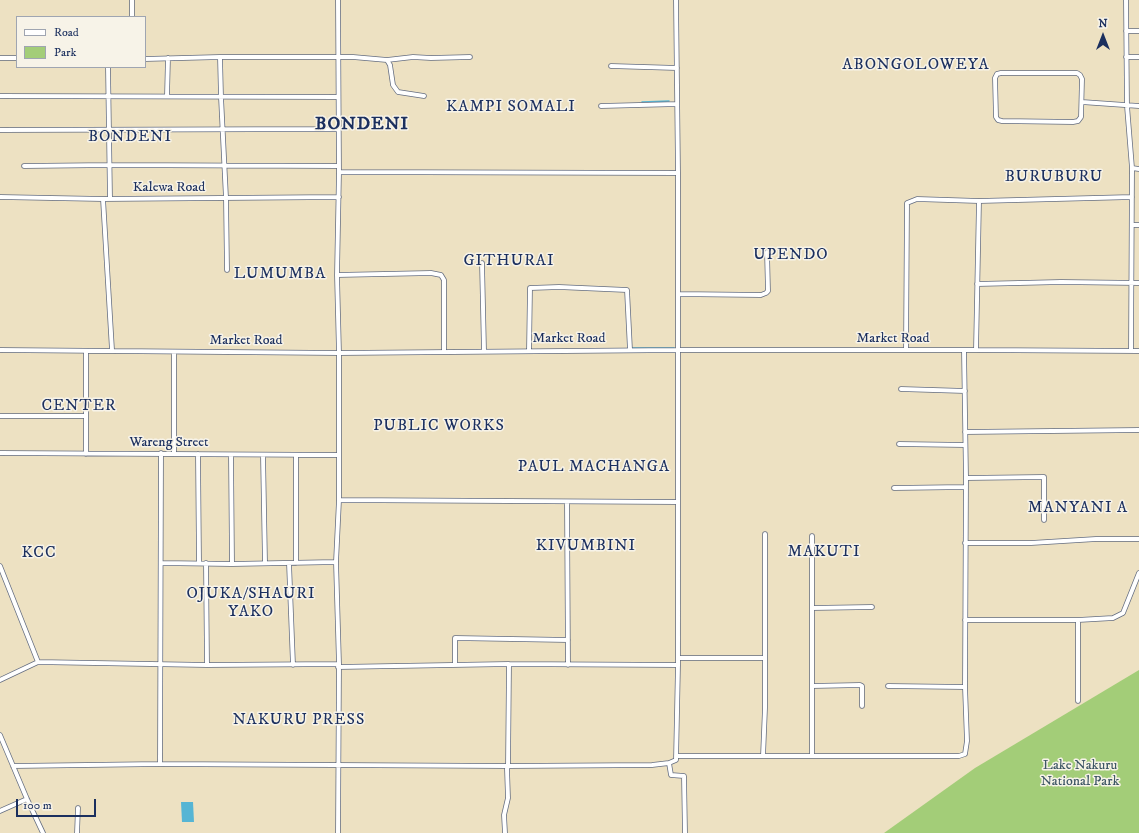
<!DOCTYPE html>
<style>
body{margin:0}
#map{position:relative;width:1139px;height:833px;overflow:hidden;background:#ede1c2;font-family:"IM FELL DW Pica",serif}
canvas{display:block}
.legend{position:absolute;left:16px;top:16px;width:130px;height:52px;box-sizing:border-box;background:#f7f3e8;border:1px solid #9fa5b1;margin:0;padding:5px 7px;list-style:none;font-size:12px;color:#1b2f5e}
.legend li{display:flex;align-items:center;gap:8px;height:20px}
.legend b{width:20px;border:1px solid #9fa5b1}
.north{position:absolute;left:1083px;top:16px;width:40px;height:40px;-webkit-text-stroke:3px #f7f3e8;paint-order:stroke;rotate:0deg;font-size:11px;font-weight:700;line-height:16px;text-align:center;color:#1b2f5e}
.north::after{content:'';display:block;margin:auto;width:14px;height:18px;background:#1b2f5e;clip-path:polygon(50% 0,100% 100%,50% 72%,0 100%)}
.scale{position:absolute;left:16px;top:799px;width:80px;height:18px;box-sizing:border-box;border:2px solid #1b2f5e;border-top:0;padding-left:5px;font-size:12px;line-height:14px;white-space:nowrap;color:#1b2f5e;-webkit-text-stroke:3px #f7f3e8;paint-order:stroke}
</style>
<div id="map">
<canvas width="1139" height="833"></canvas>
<ul class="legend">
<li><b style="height:5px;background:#fff"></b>Road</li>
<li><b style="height:11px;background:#a3cd78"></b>Park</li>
</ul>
<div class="north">N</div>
<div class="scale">100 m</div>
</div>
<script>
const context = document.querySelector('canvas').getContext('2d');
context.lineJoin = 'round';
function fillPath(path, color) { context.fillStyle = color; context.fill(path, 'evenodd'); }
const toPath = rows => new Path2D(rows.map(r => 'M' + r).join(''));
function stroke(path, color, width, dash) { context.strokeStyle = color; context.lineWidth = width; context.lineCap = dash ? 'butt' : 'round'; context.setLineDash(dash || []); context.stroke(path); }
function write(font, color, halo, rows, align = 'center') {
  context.font = font + ' "IM FELL DW Pica",serif'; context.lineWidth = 3; context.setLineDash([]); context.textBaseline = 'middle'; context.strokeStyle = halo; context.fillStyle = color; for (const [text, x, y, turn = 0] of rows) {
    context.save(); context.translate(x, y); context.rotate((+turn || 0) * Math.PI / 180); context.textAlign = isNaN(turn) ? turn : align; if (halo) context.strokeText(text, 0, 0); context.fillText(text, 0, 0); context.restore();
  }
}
fillPath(toPath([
 [1139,670,1139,833,884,833,975,768]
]), '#a3cd78');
fillPath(toPath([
 [181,802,193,802,194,822,182,822]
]), '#56b5d4');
stroke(toPath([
 [642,102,669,101],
 [632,348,674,348]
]), '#56b5d4', 1.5);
const street = toPath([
 [1126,0,1127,106,1132,168,1131,350],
 [132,17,132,0],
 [1126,31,1139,31],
 [220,57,221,97,226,198,227,270],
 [1126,57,1139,57],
 [0,58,17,58],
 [145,59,220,57,353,57,387,60,390,65,393,85,398,92,424,96],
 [387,60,413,57,431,58,470,57],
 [611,66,677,68],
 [108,67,110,199],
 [1001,73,1077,73,1080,75,1082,79,1081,117,1078,121,1073,122,1002,121,998,120,996,117,995,78,997,74,1001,73],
 [0,96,338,97],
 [167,96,168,58],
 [1082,102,1139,106],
 [601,106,677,104],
 [0,130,339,129],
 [24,166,110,165,339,166],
 [1132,168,1139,169],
 [339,172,678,173],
 [0,197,103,199,339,197],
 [103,199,112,350],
 [1132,225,1139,225],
 [482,263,484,351],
 [337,275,431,273,441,275,444,280,444,351],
 [977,284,1061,282,1139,283],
 [678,294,761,295,766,293,768,291,767,252],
 [0,350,339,353,677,350,976,350,1139,351],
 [906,350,907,203,917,199,979,201,1132,197],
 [976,350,979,201],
 [86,351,86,454],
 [529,351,530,288,559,287,627,290,630,350],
 [174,352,174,453],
 [901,389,965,391],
 [0,416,86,416],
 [965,432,1139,430],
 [899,444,965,445],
 [0,453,338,455],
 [198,454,199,563],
 [231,455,232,564],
 [263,455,265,563],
 [296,455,296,563],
 [966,478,1044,477,1044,520],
 [894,488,965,487],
 [339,500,677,502],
 [567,502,568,665],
 [965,543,1031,543,1096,539,1139,539],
 [161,563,232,564,336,562],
 [206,563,207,665],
 [289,563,293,665],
 [0,566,38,662],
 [812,608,872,607],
 [965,620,1078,620,1113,618,1123,613,1139,573],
 [1078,620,1078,701],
 [678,658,765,658],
 [455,665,455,638,568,640],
 [338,667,509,664,678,665],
 [0,680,38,662,207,665,339,664],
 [812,686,860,685,862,686,862,706],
 [888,686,965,687],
 [0,735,27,799,43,833],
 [676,756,959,756,965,754,967,741,965,687,966,478,964,350],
 [763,756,765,708,765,534],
 [812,756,812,536],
 [669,763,671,775,684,776,685,833],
 [160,764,161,453],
 [13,766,160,764,508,766,652,765,669,763,676,760,678,665,678,173,676,0],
 [0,811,27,799],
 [77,833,78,808],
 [338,833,339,664,336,562,339,500,339,353,337,275,339,172,338,0],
 [505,833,504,815,508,798,507,769,508,766,509,664]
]);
stroke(street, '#646d81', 5.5);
stroke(street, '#fff', 4);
write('14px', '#1b2f5e', '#f7f3e8', [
 ["Kalewa Road",169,188],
 ["Market Road",569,339],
 ["Market Road",893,339],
 ["Market Road",246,341],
 ["Wareng Street",169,443]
]);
write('14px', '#3d5664', '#f7f3e8', [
 ["Lake Nakuru",1080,766],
 ["National Park",1080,782]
]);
context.letterSpacing = '1px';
write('16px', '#1b2f5e', '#f7f3e8', [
 ["ABONGOLOWEYA",916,66],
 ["KAMPI SOMALI",511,108],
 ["BONDENI",130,138],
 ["BURUBURU",1054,178],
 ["UPENDO",791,256],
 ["GITHURAI",509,262],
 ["LUMUMBA",280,275],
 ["CENTER",79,407],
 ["PUBLIC WORKS",439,427],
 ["PAUL MACHANGA",594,468],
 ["MANYANI A",1078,509],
 ["KIVUMBINI",586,547],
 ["MAKUTI",824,553],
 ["KCC",39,554],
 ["OJUKA/SHAURI",251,595],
 ["YAKO",251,613],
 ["NAKURU PRESS",299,721]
]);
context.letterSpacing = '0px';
context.letterSpacing = '1px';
write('bold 18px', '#1b2f5e', '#f7f3e8', [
 ["BONDENI",362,125]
]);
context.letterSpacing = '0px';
</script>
